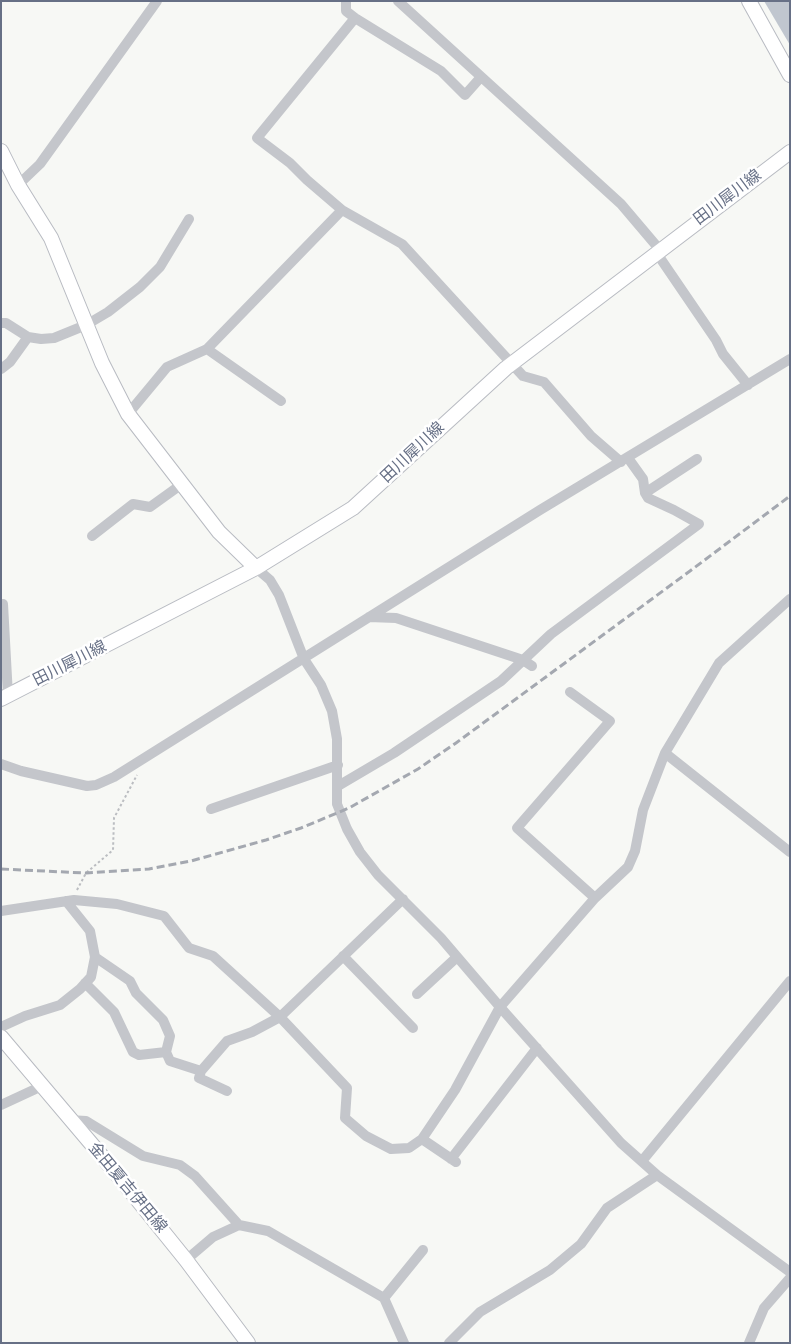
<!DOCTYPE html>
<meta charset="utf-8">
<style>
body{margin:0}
#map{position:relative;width:791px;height:1344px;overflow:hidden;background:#f7f8f5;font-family:"Sofia Sans Condensed",sans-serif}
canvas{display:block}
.frame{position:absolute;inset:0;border:2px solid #677086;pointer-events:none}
</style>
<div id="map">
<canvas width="791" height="1344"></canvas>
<div class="frame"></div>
</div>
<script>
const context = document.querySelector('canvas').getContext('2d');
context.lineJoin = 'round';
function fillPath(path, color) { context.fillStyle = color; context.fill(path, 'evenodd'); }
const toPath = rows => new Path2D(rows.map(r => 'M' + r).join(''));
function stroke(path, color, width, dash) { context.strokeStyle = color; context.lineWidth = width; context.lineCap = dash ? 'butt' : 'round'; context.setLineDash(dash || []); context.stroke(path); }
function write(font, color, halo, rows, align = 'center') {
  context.font = font + ' "Sofia Sans Condensed","Noto Sans JP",sans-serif'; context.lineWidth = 5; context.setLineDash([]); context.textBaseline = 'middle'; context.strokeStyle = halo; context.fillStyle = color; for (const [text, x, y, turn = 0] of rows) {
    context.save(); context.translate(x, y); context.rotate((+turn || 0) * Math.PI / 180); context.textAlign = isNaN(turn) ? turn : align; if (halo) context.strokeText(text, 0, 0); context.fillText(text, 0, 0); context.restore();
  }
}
fillPath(toPath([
 [764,1,790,1,790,45]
]), '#c0c6cf');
const secondary = toPath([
 [749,1,790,75],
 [1,151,18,185,51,238,102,363,128,414,219,532,256,568],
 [1,699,256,568,353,508,506,368,790,152],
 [1,1037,111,1167,186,1260,248,1343]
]);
stroke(secondary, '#b8bbc2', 16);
stroke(toPath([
 [77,890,86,873,113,850,114,818,137,775]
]), '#bbbdc1', 2, [2.5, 2.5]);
stroke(toPath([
 [346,1,346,11,355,18,441,71,465,95,481,77],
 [398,1,621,204,660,250],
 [355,18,257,138,290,163,307,180,342,210,402,244,523,376,544,382,591,436,621,462],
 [18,185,40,164,157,1],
 [656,252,716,340,723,354,748,385],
 [1,323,6,323,28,337,41,339,54,338,86,325,108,312,140,287,160,267,189,219],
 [207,349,281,401],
 [1,369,10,362,28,337],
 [128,414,167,367,207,349,342,210],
 [645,493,697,459],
 [92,536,133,504,150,507,182,484],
 [256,568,270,580,279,595,304,659,321,685,332,711,337,739,337,804,347,829,360,852,378,875,441,938,500,1007,621,1143,657,1175,790,1272],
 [3,604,8,696],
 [369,617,396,618,523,660,532,666],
 [570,692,610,721,517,828,595,898],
 [665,753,790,852],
 [1,764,21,771,87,786,96,785,114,777,540,510,790,359],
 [338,786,394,753,501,681,551,634,699,524,674,510,648,498,645,493,643,479,628,458],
 [211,809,338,765],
 [1,911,74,900,117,904,164,916,189,948,213,956,280,1017,403,899],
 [343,956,413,1028],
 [95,957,130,981,136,993,163,1020,170,1036,166,1052,170,1061,201,1071,227,1041,252,1032,280,1017,347,1088,345,1118,366,1136,391,1149,409,1148,422,1139,455,1090,500,1007,595,898,628,867,635,851,643,810,665,753,719,663,790,599],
 [85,983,114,1012,133,1052,139,1055,166,1052],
 [417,994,457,957],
 [1,1027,25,1016,60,1005,80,989,91,977,95,957,90,931,66,901],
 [201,1071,199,1078,227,1091],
 [1,1105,42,1086],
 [69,1120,86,1121,143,1156,180,1165,195,1176,239,1225,268,1231,384,1298,404,1343],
 [422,1139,456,1162],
 [451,1159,537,1048],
 [642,1161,790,981],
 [186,1260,213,1237,239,1225],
 [384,1298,423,1250],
 [449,1343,480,1312,550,1270,581,1244,607,1208,657,1175],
 [749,1343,764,1308,790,1278]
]), '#c4c6cb', 10);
stroke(secondary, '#fff', 14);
stroke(toPath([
 [1,869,86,873,149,869,191,861,266,840,301,828,349,808,418,769,456,743,690,571,790,496]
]), '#a4a8b0', 3, [8, 4]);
write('16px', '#677086', '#fff', [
 ["田川犀川線",728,198,-37],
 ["田川犀川線",413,453,-43],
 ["田川犀川線",70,664,-27],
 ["金田夏吉伊田線",127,1188,50]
]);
</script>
